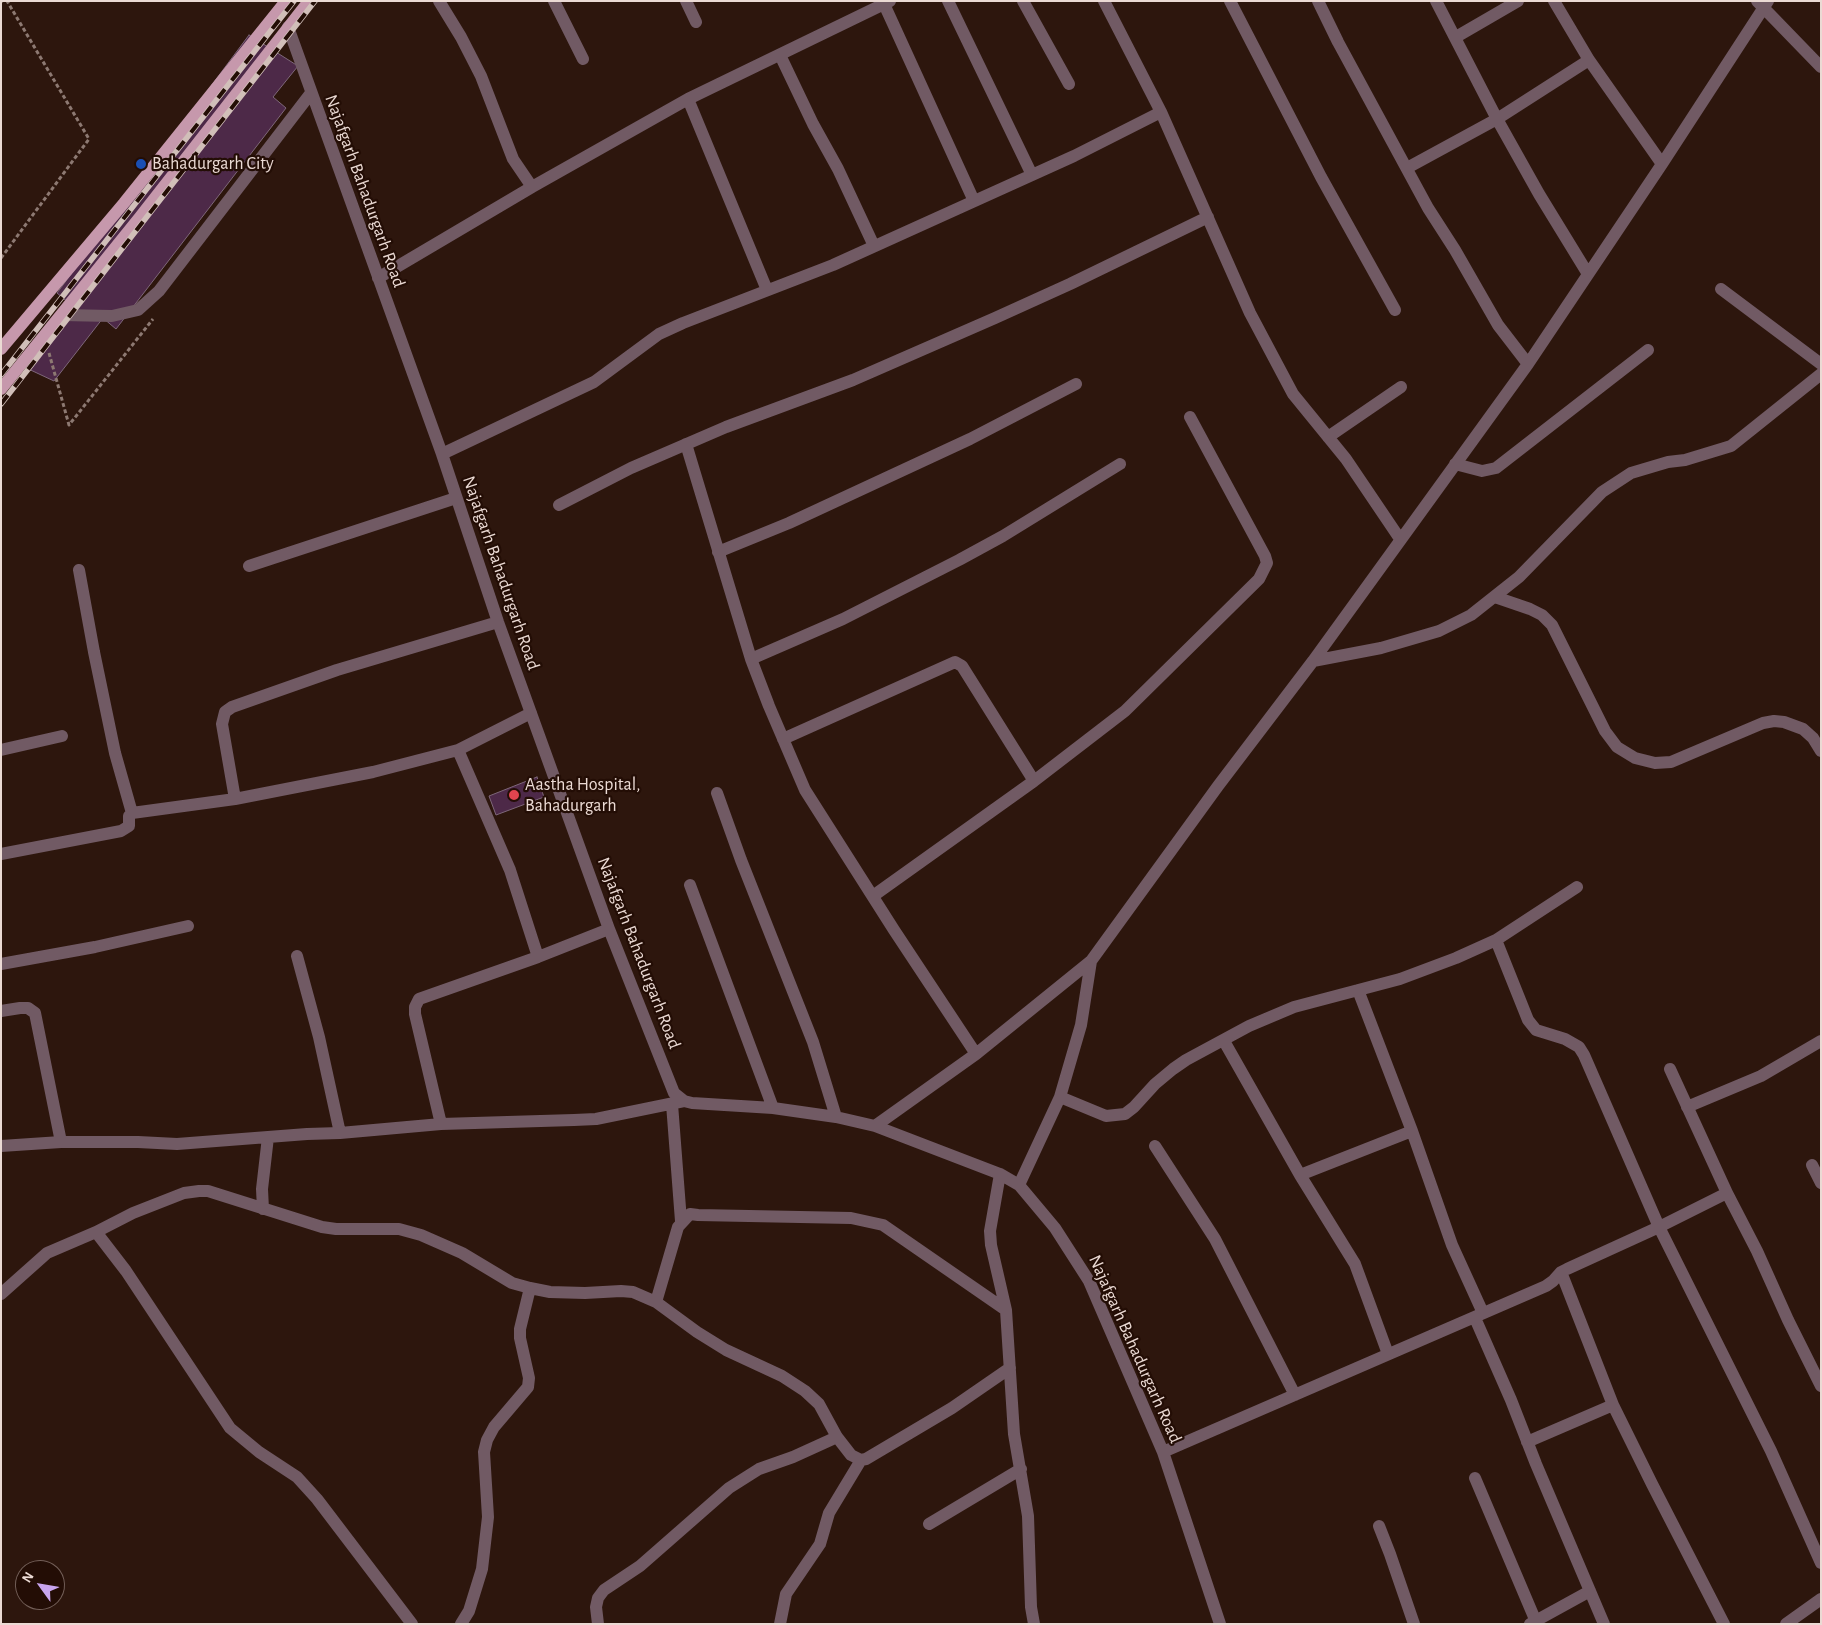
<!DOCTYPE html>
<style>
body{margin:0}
#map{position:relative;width:1822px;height:1625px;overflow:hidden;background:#2d160d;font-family:"Alegreya Sans",sans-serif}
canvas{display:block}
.frame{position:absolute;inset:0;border:2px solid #ebdad4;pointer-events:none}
.north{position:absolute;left:15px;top:1560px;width:50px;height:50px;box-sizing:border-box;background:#230d05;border:1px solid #735f58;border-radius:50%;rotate:302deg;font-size:14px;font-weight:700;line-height:20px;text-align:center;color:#ebdad4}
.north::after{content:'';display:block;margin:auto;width:18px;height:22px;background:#c8a5ee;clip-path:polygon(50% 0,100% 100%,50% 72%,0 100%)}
</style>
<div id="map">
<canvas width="1822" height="1625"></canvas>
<div class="frame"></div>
<div class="north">N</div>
</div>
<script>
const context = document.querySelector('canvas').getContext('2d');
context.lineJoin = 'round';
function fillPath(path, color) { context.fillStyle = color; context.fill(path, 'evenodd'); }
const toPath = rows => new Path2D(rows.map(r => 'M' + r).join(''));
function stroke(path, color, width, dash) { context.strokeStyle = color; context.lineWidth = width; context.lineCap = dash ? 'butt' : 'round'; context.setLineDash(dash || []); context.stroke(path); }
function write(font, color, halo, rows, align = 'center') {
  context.font = font + ' "Alegreya Sans",sans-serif'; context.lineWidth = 4.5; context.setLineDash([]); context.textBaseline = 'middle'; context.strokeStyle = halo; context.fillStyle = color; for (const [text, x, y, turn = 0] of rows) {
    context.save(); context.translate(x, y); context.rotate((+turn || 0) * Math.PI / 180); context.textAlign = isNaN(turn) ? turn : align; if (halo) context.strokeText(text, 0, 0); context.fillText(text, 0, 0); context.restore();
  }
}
const building = toPath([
 [249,35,298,66,273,97,286,108,116,329,103,318,54,381,22,366,70,304,57,293,249,35],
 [537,777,544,797,496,815,489,796,537,777]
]);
fillPath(building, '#4d2948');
stroke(building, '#7e677a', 1);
stroke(toPath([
 [1,2,2,1],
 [1,258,89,139,7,1],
 [49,353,69,425,153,319]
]), '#8d7972', 3, [4, 2.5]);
stroke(toPath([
 [439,1,461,37,481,76,513,159,532,187,688,99,890,1],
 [554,1,583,59],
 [686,1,696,22],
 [948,1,1032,175],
 [1023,1,1069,84],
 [1104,1,1161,112,1250,313,1293,394,1346,459,1400,539],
 [1230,1,1321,177,1395,310],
 [1318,1,1338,42,1428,208,1455,250,1498,325,1528,364],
 [1436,1,1497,119,1539,194,1588,274],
 [1554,1,1589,60,1662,164],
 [1757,1,1821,67],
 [884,4,974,201],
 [288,27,442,454,498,622,609,929,674,1093,684,1101,692,1103,773,1108,836,1117,875,1126,1000,1174,1019,1185,1055,1228,1089,1281,1163,1452,1220,1624],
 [1456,37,1518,1],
 [780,55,813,124,838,169,874,246],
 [688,99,767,290],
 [1407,168,1497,119,1589,60],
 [378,278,532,187],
 [1721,289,1821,364],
 [62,315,112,316,138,310,159,291,311,93],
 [1328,437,1401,387],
 [686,444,751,659,769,706,805,790,894,930,976,1054],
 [442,454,594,382,659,334,683,323,833,265,1074,156,1161,112],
 [1455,464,1482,471,1496,468,1648,350],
 [559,505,631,468,726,427,853,380,995,318,1070,284,1208,217],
 [718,552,789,523,970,439,1076,384],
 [249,566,456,498],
 [79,570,94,652,115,753,132,813],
 [1495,597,1530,609,1542,615,1552,625,1605,731,1617,747,1635,758,1655,763,1671,762,1763,723,1774,721,1784,722,1803,729,1813,738,1821,751],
 [751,659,843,619,959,560,1003,536,1120,464],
 [1313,661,1381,648,1439,631,1471,615,1519,577,1602,492,1631,473,1668,462,1685,460,1731,446,1821,374],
 [783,739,955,662,962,666,1034,781],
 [1,750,62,736],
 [458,750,510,870,538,957],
 [717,793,741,860,813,1042,836,1117],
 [235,799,222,724,225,712,232,707,337,670,498,622],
 [1,854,121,831,129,826,129,816,132,813,235,799,373,772,458,750,531,713],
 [690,885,773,1108],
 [873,896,1034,781,1125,711,1259,579,1267,563,1265,556,1190,417],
 [1496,940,1528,1020,1536,1030,1565,1039,1579,1047,1584,1055,1659,1227,1771,1451,1821,1563],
 [297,956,319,1037,340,1133],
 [1,964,95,947,188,926],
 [1358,990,1412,1131,1452,1245,1483,1313],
 [1,1011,20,1008,28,1008,35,1013,61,1142],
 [1224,1041,1300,1175,1355,1264,1388,1354],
 [1670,1069,1727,1193,1757,1251,1788,1320,1821,1386],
 [1060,1097,1106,1116,1125,1114,1134,1107,1155,1084,1173,1069,1186,1060,1249,1026,1294,1007,1400,979,1456,958,1496,940,1577,887],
 [672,1104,681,1221],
 [1687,1107,1761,1076,1821,1041],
 [441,1124,415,1014,415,1007,419,999,538,957,609,929],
 [875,1126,976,1054,1091,961,1218,786,1313,661,1528,364,1662,164,1768,1],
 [1,1146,61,1142,138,1142,177,1144,307,1134,340,1133,441,1124,574,1120,596,1119,684,1101],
 [1155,1146,1215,1239,1295,1395],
 [1812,1165,1821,1183],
 [1000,1174,990,1231,991,1245,1006,1310,1014,1434,1028,1516,1031,1607,1034,1624],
 [1300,1175,1412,1131],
 [1019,1185,1060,1097,1081,1025,1091,961],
 [263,1209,262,1189,268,1137],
 [96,1232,126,1271,230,1428,259,1452,297,1477,317,1499,412,1624],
 [1561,1272,1613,1405,1652,1484,1724,1624],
 [1,1294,47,1253,96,1232,133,1213,184,1193,199,1191,208,1191,322,1227,336,1229,399,1229,421,1235,462,1253,512,1283,530,1288,550,1292,585,1293,621,1291,633,1292,656,1302,697,1332,726,1350,782,1376,805,1391,819,1404,837,1437,851,1455,861,1460,866,1459,952,1408,1010,1368],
 [656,1302,678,1227,690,1214,698,1215,851,1218,883,1225,1006,1310],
 [1475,1318,1511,1400,1536,1464,1604,1624],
 [1527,1442,1613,1405],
 [1163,1452,1546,1286,1553,1281,1561,1272,1567,1269,1659,1227,1727,1193],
 [1475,1478,1537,1624],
 [929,1524,1021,1469],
 [1379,1526,1390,1554,1414,1624],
 [461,1624,469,1611,482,1569,488,1517,484,1452,487,1440,494,1427,528,1387,529,1378,520,1338,520,1329,530,1288],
 [598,1624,596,1607,598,1598,604,1590,640,1566,729,1488,759,1469,793,1457,837,1437],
 [780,1624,786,1594,820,1544,829,1513,861,1460],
 [1530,1624,1590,1591],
 [1786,1624,1821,1599]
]), '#715a64', 12);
stroke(toPath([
 [1,349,124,203,286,1],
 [1,389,140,217,309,1]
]), '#c698ac', 12);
const rail = toPath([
 [1,375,294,1],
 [1,404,315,1]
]);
stroke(rail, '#d1bfb9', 5.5);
stroke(rail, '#230d05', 4, [11]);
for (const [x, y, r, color] of [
 [141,164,6,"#1a4fb4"],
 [514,795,6,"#e0444e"]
]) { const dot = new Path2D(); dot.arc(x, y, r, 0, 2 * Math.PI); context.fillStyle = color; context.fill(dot); stroke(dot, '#230d05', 2); }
write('18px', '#ebdad4', '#230d05', [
 ["Bahadurgarh City",152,164],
 ["Aastha Hospital,",525,785],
 ["Bahadurgarh",525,806]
], 'left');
write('18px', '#ebdad4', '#230d05', [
 ["Najafgarh Bahadurgarh Road",365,191,70],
 ["Najafgarh Bahadurgarh Road",501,573,71],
 ["Najafgarh Bahadurgarh Road",639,953,69],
 ["Najafgarh Bahadurgarh Road",1135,1349,66]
]);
</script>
